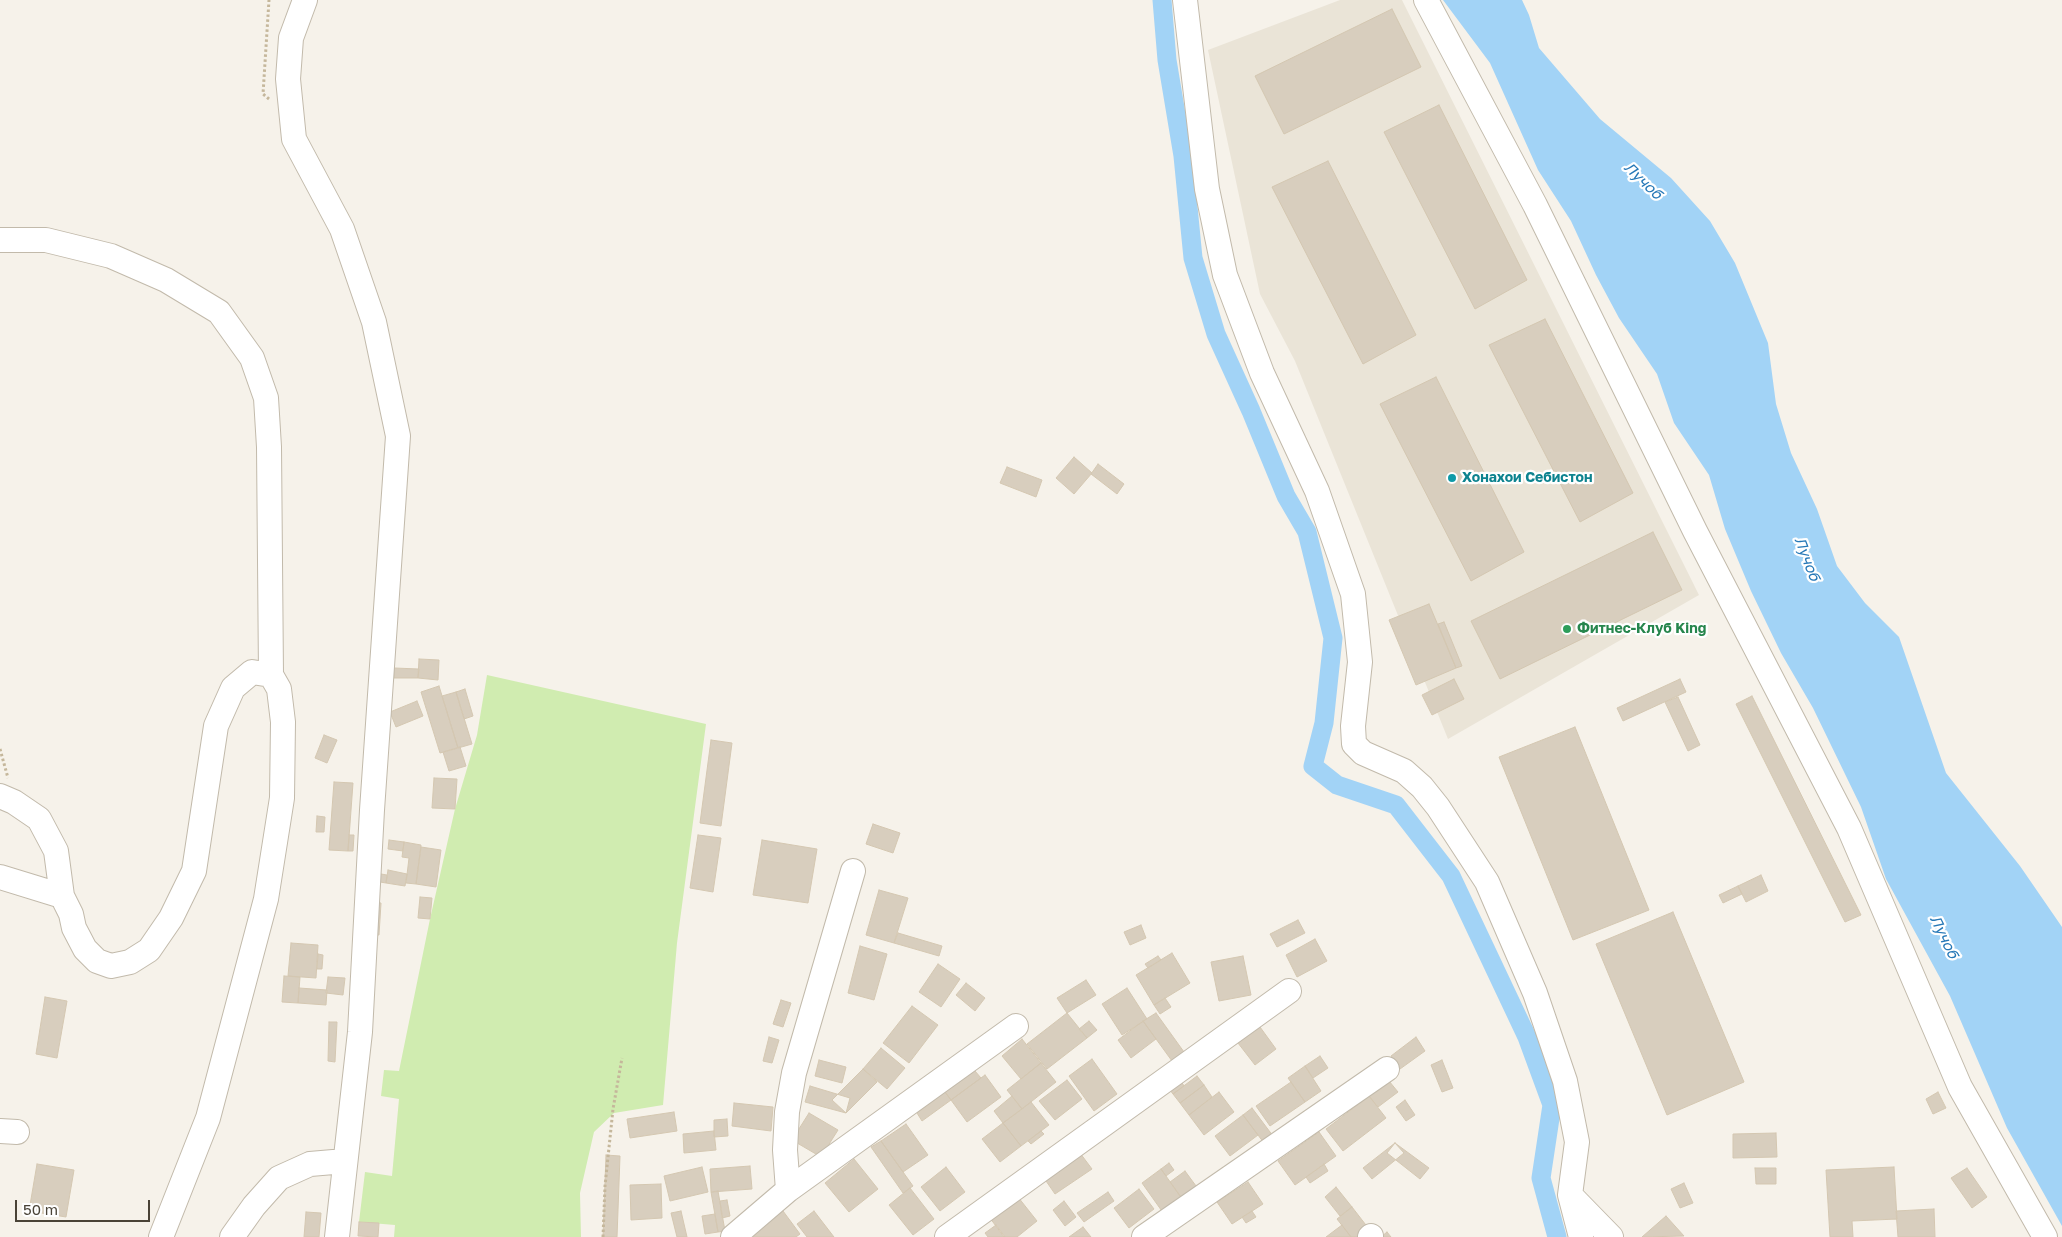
<!DOCTYPE html>
<meta charset="utf-8">
<style>
body{margin:0}
#map{position:relative;width:2062px;height:1237px;overflow:hidden;background:#f6f2ea;font-family:"Golos Text",sans-serif}
canvas{display:block}
.scale{position:absolute;left:15px;top:1200px;width:135px;height:22px;box-sizing:border-box;border:2px solid #4a4337;border-top:0;padding-left:6px;font-size:15px;line-height:18px;white-space:nowrap;color:#4a4337;-webkit-text-stroke:4px #fff;paint-order:stroke}
</style>
<div id="map">
<canvas width="2062" height="1237"></canvas>
<div class="scale">50 m</div>
</div>
<script>
const context = document.querySelector('canvas').getContext('2d');
context.lineJoin = 'round';
function fillPath(path, color) { context.fillStyle = color; context.fill(path, 'evenodd'); }
const toPath = rows => new Path2D(rows.map(r => 'M' + r).join(''));
function stroke(path, color, width, dash) { context.strokeStyle = color; context.lineWidth = width; context.lineCap = dash ? 'butt' : 'round'; context.setLineDash(dash || []); context.stroke(path); }
function write(font, color, halo, rows, align = 'center') {
  context.font = font + ' "Golos Text",sans-serif'; context.lineWidth = 4.5; context.setLineDash([]); context.textBaseline = 'middle'; context.strokeStyle = halo; context.fillStyle = color; for (const [text, x, y, turn = 0] of rows) {
    context.save(); context.translate(x, y); context.rotate((+turn || 0) * Math.PI / 180); context.textAlign = isNaN(turn) ? turn : align; if (halo) context.strokeText(text, 0, 0); context.fillText(text, 0, 0); context.restore();
  }
}
fillPath(toPath([
 [1340,0,1402,0,1699,595,1448,739,1295,361,1260,294,1208,50]
]), '#eae4d7');
fillPath(toPath([
 [487,675,706,724,677,943,663,1105,614,1113,594,1132,580,1193,581,1237,394,1237,395,1225,359,1222,365,1172,392,1176,399,1099,381,1096,384,1070,399,1071,430,919,455,809,477,735]
]), '#d0ecb0');
fillPath(toPath([
 [1443,0,1522,0,1529,15,1539,48,1600,119,1671,178,1710,221,1735,263,1768,343,1776,404,1791,453,1817,509,1837,566,1865,603,1899,637,1946,773,2020,866,2062,927,2062,1226,2007,1128,1950,996,1886,879,1861,807,1813,708,1781,653,1751,591,1725,529,1709,475,1674,423,1657,374,1619,318,1596,275,1571,221,1538,170,1490,63]
]), '#a2d3f6');
stroke(toPath([
 [1162,0,1167,60,1183,156,1193,258,1216,334,1251,411,1286,496,1307,532,1333,638,1324,723,1313,766,1337,785,1396,805,1451,876,1527,1037,1552,1105,1541,1178,1557,1237]
]), '#a2d3f6', 19);
const building = toPath([
 [1392,9,1421,67,1284,134,1255,76,1392,9],
 [1439,105,1527,280,1475,309,1384,132,1439,105],
 [1328,161,1416,335,1363,364,1272,187,1328,161],
 [1545,319,1633,493,1580,522,1489,345,1545,319],
 [1436,377,1524,552,1471,581,1380,404,1436,377],
 [1074,457,1092,473,1074,494,1056,478,1074,457],
 [1098,464,1124,484,1117,494,1091,474,1098,464],
 [1007,467,1042,480,1036,497,1000,483,1007,467],
 [1653,532,1682,590,1500,679,1471,621,1653,532],
 [1429,604,1456,668,1416,685,1389,620,1429,604],
 [1444,622,1462,666,1456,668,1438,624,1444,622],
 [419,659,439,660,438,680,418,678,419,659],
 [394,668,419,669,418,678,394,678,394,668],
 [1454,679,1464,699,1432,715,1422,695,1454,679],
 [1680,679,1686,692,1623,721,1617,708,1680,679],
 [439,686,458,748,440,753,421,692,439,686],
 [465,689,473,716,464,719,456,692,465,689],
 [456,692,472,744,458,748,442,696,456,692],
 [1752,696,1861,915,1845,922,1736,704,1752,696],
 [1678,697,1700,745,1688,751,1665,702,1678,697],
 [417,701,423,716,396,727,390,712,417,701],
 [1575,727,1649,910,1573,940,1499,757,1575,727],
 [324,735,337,740,327,763,315,758,324,735],
 [711,740,732,743,721,826,700,823,711,740],
 [460,747,466,766,449,771,443,752,460,747],
 [434,778,457,779,455,809,432,808,434,778],
 [334,782,353,783,348,851,329,850,334,782],
 [317,816,325,817,324,832,316,832,317,816],
 [873,824,900,833,893,853,866,844,873,824],
 [349,835,354,835,353,851,348,851,349,835],
 [698,835,721,838,713,892,690,888,698,835],
 [389,840,404,842,403,851,388,849,389,840],
 [762,840,817,849,808,903,753,895,762,840],
 [404,842,421,845,416,884,406,883,409,858,402,857,404,842],
 [421,847,441,850,436,887,416,884,421,847],
 [388,870,407,874,405,886,386,883,388,870],
 [375,873,387,875,386,883,374,881,375,873],
 [1761,875,1768,891,1746,902,1738,886,1761,875],
 [1738,886,1742,894,1723,903,1719,895,1738,886],
 [879,890,908,898,894,943,866,935,879,890],
 [420,897,432,898,430,919,418,918,420,897],
 [374,902,381,903,379,935,372,935,374,902],
 [1673,912,1744,1082,1667,1115,1596,944,1673,912],
 [1298,920,1305,933,1277,947,1270,934,1298,920],
 [1141,925,1146,938,1130,945,1124,932,1141,925],
 [898,933,942,946,939,956,894,943,898,933],
 [1315,939,1327,961,1297,977,1286,955,1315,939],
 [291,943,318,945,316,978,288,976,291,943],
 [860,946,887,954,874,1000,848,993,860,946],
 [1172,953,1190,983,1154,1005,1136,975,1172,953],
 [318,954,323,955,322,969,317,969,318,954],
 [1158,956,1161,960,1148,968,1145,964,1158,956],
 [1243,956,1251,995,1219,1001,1211,962,1243,956],
 [938,964,960,979,941,1007,919,992,938,964],
 [284,976,300,977,298,1003,282,1002,284,976],
 [328,977,345,978,343,995,326,993,328,977],
 [1086,980,1096,995,1067,1013,1057,998,1086,980],
 [966,983,985,998,975,1011,956,995,966,983],
 [299,988,327,990,326,1005,298,1003,299,988],
 [1127,988,1147,1019,1122,1035,1102,1004,1127,988],
 [45,997,67,1001,57,1058,36,1054,45,997],
 [1165,998,1171,1007,1160,1014,1154,1005,1165,998],
 [781,1000,791,1003,783,1027,773,1024,781,1000],
 [912,1006,938,1025,909,1063,883,1043,912,1006],
 [1067,1013,1087,1038,1047,1069,1027,1044,1067,1013],
 [1156,1013,1184,1052,1172,1061,1143,1021,1156,1013],
 [1089,1021,1097,1030,1087,1038,1079,1029,1089,1021],
 [1143,1021,1156,1039,1131,1058,1118,1040,1143,1021],
 [329,1022,337,1022,335,1062,328,1061,329,1022],
 [1260,1027,1276,1049,1255,1065,1238,1043,1260,1027],
 [769,1037,779,1040,772,1063,763,1061,769,1037],
 [1416,1037,1425,1051,1400,1069,1391,1056,1416,1037],
 [1022,1039,1041,1063,1021,1079,1002,1056,1022,1039],
 [881,1048,905,1068,887,1089,863,1069,881,1048],
 [1320,1056,1328,1068,1313,1078,1305,1066,1320,1056],
 [1092,1059,1117,1094,1094,1111,1069,1076,1092,1059],
 [819,1060,846,1067,842,1083,815,1076,819,1060],
 [1442,1060,1453,1088,1442,1092,1431,1065,1442,1060],
 [1041,1063,1056,1082,1022,1109,1007,1090,1041,1063],
 [1305,1066,1321,1091,1305,1102,1288,1078,1305,1066],
 [863,1069,877,1082,846,1113,832,1100,863,1069],
 [975,1071,981,1078,951,1100,945,1092,975,1071],
 [985,1075,1001,1097,967,1122,951,1100,985,1075],
 [1197,1076,1204,1085,1180,1103,1173,1094,1197,1076],
 [1067,1080,1082,1099,1055,1120,1039,1101,1067,1080],
 [1181,1081,1184,1086,1173,1094,1170,1090,1181,1081],
 [1389,1081,1398,1092,1378,1107,1369,1096,1389,1081],
 [1291,1082,1305,1102,1270,1126,1256,1106,1291,1082],
 [1204,1085,1212,1097,1189,1115,1180,1103,1204,1085],
 [810,1086,850,1098,846,1113,805,1102,810,1086],
 [945,1092,951,1100,922,1121,917,1113,945,1092],
 [1219,1092,1234,1112,1204,1135,1189,1115,1219,1092],
 [1938,1092,1946,1108,1933,1114,1926,1099,1938,1092],
 [1012,1096,1022,1109,1003,1123,994,1111,1012,1096],
 [1369,1096,1386,1118,1343,1151,1326,1129,1369,1096],
 [1405,1100,1415,1115,1406,1121,1396,1107,1405,1100],
 [1031,1102,1049,1125,1021,1146,1003,1123,1031,1102],
 [734,1103,773,1107,771,1131,732,1126,734,1103],
 [1252,1108,1273,1136,1264,1143,1243,1115,1252,1108],
 [674,1112,677,1131,630,1138,627,1119,674,1112],
 [809,1113,838,1130,821,1157,792,1140,809,1113],
 [1243,1115,1258,1135,1230,1156,1215,1136,1243,1115],
 [727,1119,728,1136,714,1137,714,1120,727,1119],
 [1003,1123,1021,1146,1000,1162,982,1139,1003,1123],
 [906,1124,928,1155,903,1172,881,1141,906,1124],
 [714,1131,716,1150,684,1153,683,1134,714,1131],
 [1041,1131,1044,1134,1031,1144,1028,1141,1041,1131],
 [1319,1132,1336,1156,1295,1185,1278,1161,1319,1132],
 [1776,1133,1777,1157,1733,1158,1733,1134,1776,1133],
 [881,1141,913,1186,903,1193,871,1147,881,1141],
 [1395,1143,1429,1168,1420,1179,1387,1153,1395,1143],
 [1395,1143,1404,1153,1372,1179,1363,1168,1395,1143],
 [1080,1153,1092,1169,1055,1194,1044,1178,1080,1153],
 [606,1155,620,1156,617,1237,603,1237,606,1155],
 [854,1159,878,1189,849,1212,825,1183,854,1159],
 [1169,1163,1174,1170,1166,1176,1161,1169,1169,1163],
 [37,1164,74,1170,66,1217,29,1211,37,1164],
 [1324,1164,1328,1171,1310,1183,1306,1177,1324,1164],
 [750,1166,752,1189,711,1192,710,1169,750,1166],
 [702,1167,708,1192,670,1201,664,1176,702,1167],
 [946,1167,965,1192,940,1211,921,1187,946,1167],
 [1894,1167,1897,1219,1852,1221,1853,1237,1830,1237,1826,1170,1894,1167],
 [1755,1168,1776,1168,1776,1184,1756,1184,1755,1168],
 [1967,1168,1987,1197,1972,1208,1951,1178,1967,1168],
 [1161,1169,1183,1200,1164,1214,1142,1183,1161,1169],
 [1185,1171,1199,1190,1183,1200,1170,1182,1185,1171],
 [1248,1182,1263,1204,1232,1224,1217,1202,1248,1182],
 [1684,1183,1693,1203,1680,1208,1671,1189,1684,1183],
 [661,1184,662,1218,631,1220,630,1185,661,1184],
 [1336,1187,1352,1207,1340,1216,1325,1197,1336,1187],
 [910,1188,934,1219,913,1235,889,1205,910,1188],
 [1139,1189,1154,1209,1129,1228,1114,1208,1139,1189],
 [718,1191,725,1231,718,1232,711,1192,718,1191],
 [1108,1192,1114,1201,1084,1222,1077,1213,1108,1192],
 [1018,1197,1037,1221,1017,1237,1004,1237,990,1218,1018,1197],
 [727,1200,730,1216,722,1218,720,1201,727,1200],
 [1064,1201,1076,1217,1065,1226,1053,1210,1064,1201],
 [1352,1207,1369,1229,1358,1237,1351,1237,1337,1219,1352,1207],
 [1934,1209,1935,1237,1898,1237,1896,1211,1934,1209],
 [681,1211,687,1237,677,1237,671,1213,681,1211],
 [783,1211,800,1234,796,1237,748,1237,783,1211],
 [814,1211,834,1237,807,1237,797,1224,814,1211],
 [1252,1211,1256,1217,1246,1223,1242,1217,1252,1211],
 [306,1212,321,1213,319,1237,304,1237,306,1212],
 [715,1214,718,1232,705,1234,702,1216,715,1214],
 [1666,1216,1684,1236,1642,1237,1666,1216],
 [359,1222,379,1223,378,1237,358,1236,359,1222],
 [996,1225,1005,1237,988,1237,985,1233,996,1225],
 [1342,1225,1351,1237,1326,1237,1342,1225],
 [1083,1227,1091,1237,1069,1237,1083,1227],
 [1387,1232,1391,1237,1381,1237,1387,1232]
]);
fillPath(building, '#d8cebe');
stroke(building, '#d4c7b1', 1);
const minor = toPath([
 [305,0,291,38,288,79,294,139,342,229,374,322,398,436,372,810,360,1032,337,1237],
 [1185,0,1207,189,1225,275,1262,373,1317,491,1353,594,1360,662,1353,726,1354,744,1363,753,1404,771,1422,787,1438,807,1487,882,1535,993,1565,1081,1577,1142,1570,1195,1581,1237],
 [1426,0,1535,205,1695,531,1849,828,1960,1087,2045,1237],
 [0,240,46,240,111,256,166,280,219,312,252,358,266,398,269,447,271,675],
 [0,796,14,802,39,819,56,851,62,896],
 [0,877,62,896,71,914,74,928,85,949,97,961,111,966,130,962,149,950,171,918,194,871,216,726,233,688,252,672,271,675,279,689,283,722,282,798,266,899,208,1118,161,1237],
 [0,1131,17,1132],
 [788,1190,785,1150,787,1112,794,1073,853,871],
 [1572,1197,1611,1237],
 [232,1237,254,1206,279,1178,310,1164,345,1161],
 [733,1237,788,1190,1016,1026],
 [947,1237,1289,991],
 [1144,1237,1387,1069],
 [1370,1237,1371,1236]
]);
stroke(minor, '#c2baab', 26);
stroke(toPath([
 [269,99,263,94,269,0],
 [0,749,8,778],
 [603,1237,605,1186,613,1109,622,1058]
]), '#c5b79b', 3, [2.5, 2.5]);
stroke(minor, '#fff', 24);
for (const [x, y, r, color] of [
 [1452,478,5,"#0f9aa8"],
 [1567,629,5,"#2e9e5b"]
]) { const dot = new Path2D(); dot.arc(x, y, r, 0, 2 * Math.PI); context.fillStyle = color; context.fill(dot); stroke(dot, '#fff', 2); }
write('bold 14px', '#0d838f', '#fff', [
 ["Хонахои Себистон",1462,478]
], 'left');
write('bold 14px', '#27864d', '#fff', [
 ["Фитнес-Клуб King",1577,629]
], 'left');
write('italic 15px', '#2678b7', '#fff', [
 ["Лучоб",1643,181,44],
 ["Лучоб",1807,559,69],
 ["Лучоб",1944,937,64]
]);
</script>
